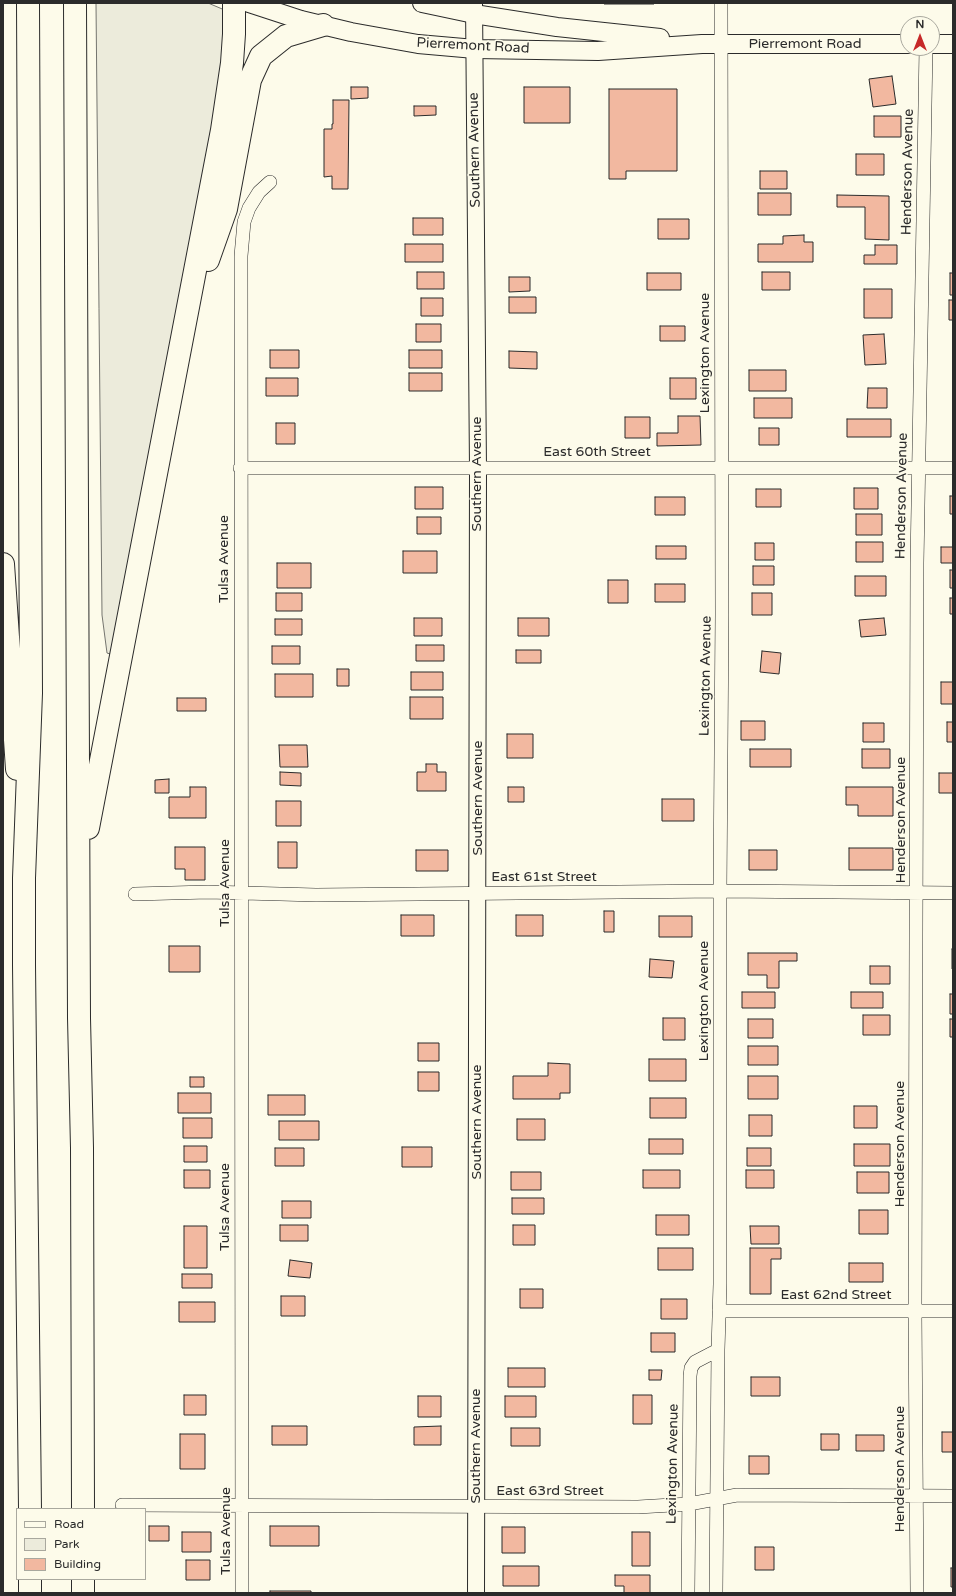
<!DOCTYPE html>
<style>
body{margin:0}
#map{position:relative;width:956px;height:1596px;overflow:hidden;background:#fdfbea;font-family:"Varela Round",sans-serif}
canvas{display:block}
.frame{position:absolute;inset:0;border:4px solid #2b2b2b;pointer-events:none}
.legend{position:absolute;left:16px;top:1508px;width:130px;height:72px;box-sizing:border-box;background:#fdfbea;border:1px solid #a9a89e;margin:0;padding:5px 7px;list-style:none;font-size:12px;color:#2b2b2b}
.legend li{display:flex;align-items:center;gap:8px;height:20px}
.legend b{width:20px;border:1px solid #a9a89e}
.north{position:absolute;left:900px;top:16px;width:40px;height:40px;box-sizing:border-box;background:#fdfbea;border:1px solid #a9a89e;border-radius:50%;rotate:0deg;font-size:11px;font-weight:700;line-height:16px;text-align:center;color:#2b2b2b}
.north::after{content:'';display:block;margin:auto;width:14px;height:18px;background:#c62828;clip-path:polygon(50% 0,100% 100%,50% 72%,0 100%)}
</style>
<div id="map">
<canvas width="956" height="1596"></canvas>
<div class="frame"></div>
<ul class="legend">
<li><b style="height:5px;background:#fdfbea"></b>Road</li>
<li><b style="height:11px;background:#ecebdb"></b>Park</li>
<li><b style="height:11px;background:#f2b8a0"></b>Building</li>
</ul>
<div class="north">N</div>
</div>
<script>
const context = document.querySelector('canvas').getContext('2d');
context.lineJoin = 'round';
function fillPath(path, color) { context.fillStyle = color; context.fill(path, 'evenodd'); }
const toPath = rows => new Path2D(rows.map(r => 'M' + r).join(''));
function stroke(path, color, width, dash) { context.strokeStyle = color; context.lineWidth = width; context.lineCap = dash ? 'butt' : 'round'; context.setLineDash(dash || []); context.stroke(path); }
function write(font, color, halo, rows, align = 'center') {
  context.font = font + ' "Varela Round",sans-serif'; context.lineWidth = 3; context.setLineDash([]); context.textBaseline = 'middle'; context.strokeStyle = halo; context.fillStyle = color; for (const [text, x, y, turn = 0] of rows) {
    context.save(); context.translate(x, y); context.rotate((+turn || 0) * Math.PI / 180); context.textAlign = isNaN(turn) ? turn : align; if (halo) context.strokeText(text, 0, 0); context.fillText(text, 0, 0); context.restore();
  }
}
const green = toPath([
 [96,3,208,3,227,11,224,66,113,655,107,653,102,615,96,3]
]);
fillPath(green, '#ecebdb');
stroke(green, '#74746e', 1);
const building = toPath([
 [604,3,654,3,654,4,604,4,604,3],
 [892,76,896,104,873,107,869,79,892,76],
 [351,87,368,87,368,98,351,99,351,87],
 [524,87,570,87,570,123,524,123,524,87],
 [609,89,677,89,677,171,626,171,626,179,609,179,609,89],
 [333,100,349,100,348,189,332,189,332,176,324,177,324,129,332,129,332,124,333,124,333,100],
 [414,106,436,106,436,115,414,116,414,106],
 [874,116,901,116,901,137,874,137,874,116],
 [856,154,884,154,884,175,856,175,856,154],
 [760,171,787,171,787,189,760,189,760,171],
 [758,193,791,193,791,215,758,215,758,193],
 [837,195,889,196,889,240,865,239,865,207,837,207,837,195],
 [413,218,443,218,443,235,413,235,413,218],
 [658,219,689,219,689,239,658,239,658,219],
 [804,235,804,242,813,242,813,262,758,262,758,244,783,244,783,236,804,235],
 [405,244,443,244,443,262,405,262,405,244],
 [875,245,897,245,897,264,864,264,864,255,875,255,875,245],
 [417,272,444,272,444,289,417,289,417,272],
 [762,272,790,272,790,290,762,290,762,272],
 [647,273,681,273,681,290,647,290,647,273],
 [950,273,953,273,953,295,950,295,950,273],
 [509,277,530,277,530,291,509,292,509,277],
 [864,289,892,289,892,318,864,318,864,289],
 [509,297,536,297,536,313,509,313,509,297],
 [421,298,443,298,443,316,421,316,421,298],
 [949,300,953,300,953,320,949,320,949,300],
 [416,324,441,324,441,342,416,342,416,324],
 [660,326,685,326,685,341,660,341,660,326],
 [884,334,886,364,865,365,863,335,884,334],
 [270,350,299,350,299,368,270,368,270,350],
 [409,350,442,350,442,368,409,368,409,350],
 [509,351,537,352,537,369,509,368,509,351],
 [749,370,786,370,786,391,749,391,749,370],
 [409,373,442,373,442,391,409,391,409,373],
 [266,378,298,378,298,396,266,396,266,378],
 [670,378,696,378,696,399,670,399,670,378],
 [868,388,887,388,887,408,867,408,868,388],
 [754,398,792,398,792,418,754,418,754,398],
 [678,416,700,416,701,445,657,446,657,433,678,433,678,416],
 [625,417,650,417,650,438,625,438,625,417],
 [847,419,891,419,891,437,847,437,847,419],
 [276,423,295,423,295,444,276,444,276,423],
 [759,428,779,428,779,445,759,445,759,428],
 [415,487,443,487,443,509,415,509,415,487],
 [854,488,878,488,878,509,854,509,854,488],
 [756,489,781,489,781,507,756,507,756,489],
 [950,496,953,496,953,514,950,514,950,496],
 [655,497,685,497,685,515,655,515,655,497],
 [856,514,882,514,882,535,856,535,856,514],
 [417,517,441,517,441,534,417,534,417,517],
 [856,542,883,542,883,562,856,562,856,542],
 [755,543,774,543,774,560,755,560,755,543],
 [656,546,686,546,686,559,656,559,656,546],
 [941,547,953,547,953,563,941,563,941,547],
 [403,551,437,551,437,573,403,573,403,551],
 [277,563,311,563,311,588,277,588,277,563],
 [753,566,774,566,774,585,753,585,753,566],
 [950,570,953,570,953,588,950,588,950,570],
 [855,576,886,576,886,596,855,596,855,576],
 [608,580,628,580,628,603,608,603,608,580],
 [655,584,685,584,685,602,655,602,655,584],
 [276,593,302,593,302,611,276,611,276,593],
 [752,593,772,593,772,615,752,615,752,593],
 [950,598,953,598,953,614,950,614,950,598],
 [414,618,442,618,442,636,414,636,414,618],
 [518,618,549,618,549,636,518,636,518,618],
 [884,618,886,635,861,637,859,620,884,618],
 [275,619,302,619,302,635,275,635,275,619],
 [416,645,444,645,444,661,416,661,416,645],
 [272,646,300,646,300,664,272,664,272,646],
 [516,650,541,650,541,663,516,663,516,650],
 [762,651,781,653,779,674,760,672,762,651],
 [337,669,349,669,349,686,337,686,337,669],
 [411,672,443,672,443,690,411,690,411,672],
 [275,674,313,674,313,697,275,697,275,674],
 [941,682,953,682,953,704,941,704,941,682],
 [410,697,443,697,443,719,410,719,410,697],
 [177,698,206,698,206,711,177,711,177,698],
 [741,721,765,721,765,740,741,740,741,721],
 [947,722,953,722,953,742,947,742,947,722],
 [863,723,884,723,884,742,863,742,863,723],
 [507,734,533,734,533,758,507,758,507,734],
 [279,745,307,745,308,767,280,767,279,745],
 [750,749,791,749,791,767,750,767,750,749],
 [862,749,890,749,890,768,862,768,862,749],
 [426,764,437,764,437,772,446,772,446,791,417,791,417,772,426,772,426,764],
 [280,772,301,773,301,786,280,785,280,772],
 [939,773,953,773,953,793,939,793,939,773],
 [169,779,169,793,155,793,155,780,169,779],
 [190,787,206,787,206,818,169,818,169,797,190,797,190,787],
 [508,787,524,787,524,802,508,802,508,787],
 [846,787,893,787,893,816,858,816,858,805,846,805,846,787],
 [662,799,694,799,694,821,662,821,662,799],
 [276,801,301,801,301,826,276,826,276,801],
 [278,842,297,842,297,868,278,868,278,842],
 [175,847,205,847,205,880,185,880,185,869,175,869,175,847],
 [849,848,893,848,893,870,849,870,849,848],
 [416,850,448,850,448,871,416,871,416,850],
 [749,850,777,850,777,870,749,870,749,850],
 [604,911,614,911,614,932,604,932,604,911],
 [401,915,434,915,434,936,401,936,401,915],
 [516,915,543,915,543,936,516,936,516,915],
 [659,916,692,916,692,937,659,937,659,916],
 [169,946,200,946,200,972,169,972,169,946],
 [952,949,953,949,953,969,952,969,952,949],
 [748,953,797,953,797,961,779,961,779,988,767,988,767,975,748,975,748,953],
 [650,959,674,961,672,978,649,977,650,959],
 [870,966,890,966,890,984,870,984,870,966],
 [742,992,775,992,775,1008,742,1008,742,992],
 [851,992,883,992,883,1008,851,1008,851,992],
 [950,994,953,994,953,1014,950,1014,950,994],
 [863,1015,890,1015,890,1035,863,1035,863,1015],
 [663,1018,685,1018,685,1040,663,1040,663,1018],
 [748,1019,773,1019,773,1038,748,1038,748,1019],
 [950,1019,953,1019,953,1037,950,1037,950,1019],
 [418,1043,439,1043,439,1061,418,1061,418,1043],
 [748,1046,778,1046,778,1065,748,1065,748,1046],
 [649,1059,686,1059,686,1081,649,1081,649,1059],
 [548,1063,570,1064,570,1093,560,1093,560,1099,513,1099,513,1076,548,1076,548,1063],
 [418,1072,439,1072,439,1091,418,1091,418,1072],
 [748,1076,778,1076,778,1099,748,1099,748,1076],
 [190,1077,204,1077,204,1087,190,1087,190,1077],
 [178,1093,211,1093,211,1113,178,1113,178,1093],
 [268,1095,305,1095,305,1115,268,1115,268,1095],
 [650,1098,686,1098,686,1118,650,1118,650,1098],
 [854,1106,877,1106,877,1128,854,1128,854,1106],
 [749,1115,772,1115,772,1136,749,1136,749,1115],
 [183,1118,212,1118,212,1138,183,1138,183,1118],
 [517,1119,545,1119,545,1140,517,1140,517,1119],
 [279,1121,319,1121,319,1140,279,1140,279,1121],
 [649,1139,683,1139,683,1154,649,1154,649,1139],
 [854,1144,890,1144,890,1166,854,1166,854,1144],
 [184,1146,207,1146,207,1162,184,1162,184,1146],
 [402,1147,432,1147,432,1167,402,1167,402,1147],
 [275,1148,304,1148,304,1166,275,1166,275,1148],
 [747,1148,771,1148,771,1166,747,1166,747,1148],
 [184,1170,210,1170,210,1188,184,1188,184,1170],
 [643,1170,680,1170,680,1188,643,1188,643,1170],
 [746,1170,774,1170,774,1188,746,1188,746,1170],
 [511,1172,541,1172,541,1190,511,1190,511,1172],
 [857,1172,889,1172,889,1193,857,1193,857,1172],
 [512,1198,544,1198,544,1214,512,1214,512,1198],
 [282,1201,311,1201,311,1218,282,1218,282,1201],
 [859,1210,888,1210,888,1234,859,1234,859,1210],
 [656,1215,689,1215,689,1235,656,1235,656,1215],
 [280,1225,308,1225,308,1241,280,1241,280,1225],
 [513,1225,535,1225,535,1245,513,1245,513,1225],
 [184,1226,207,1226,207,1268,184,1268,184,1226],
 [750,1226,779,1226,779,1244,751,1244,750,1226],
 [658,1248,693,1248,693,1270,658,1270,658,1248],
 [750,1248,781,1248,781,1259,771,1259,771,1294,750,1294,750,1248],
 [290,1260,312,1263,310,1278,288,1276,290,1260],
 [849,1263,883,1263,883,1282,849,1282,849,1263],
 [182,1274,212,1274,212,1288,182,1288,182,1274],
 [520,1289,543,1289,543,1308,520,1308,520,1289],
 [281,1296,305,1296,305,1316,281,1316,281,1296],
 [661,1299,687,1299,687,1319,661,1319,661,1299],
 [179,1302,215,1302,215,1322,179,1322,179,1302],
 [651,1333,675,1333,675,1352,651,1352,651,1333],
 [508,1368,545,1368,545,1387,508,1387,508,1368],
 [649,1370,662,1370,661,1380,649,1380,649,1370],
 [751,1377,780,1377,780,1396,751,1396,751,1377],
 [184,1395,206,1395,206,1415,184,1415,184,1395],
 [633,1395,652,1395,652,1424,633,1424,633,1395],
 [418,1396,441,1396,441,1417,418,1417,418,1396],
 [505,1396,536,1396,536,1417,505,1417,505,1396],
 [272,1426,307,1426,307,1445,272,1445,272,1426],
 [441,1426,441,1445,414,1445,414,1427,441,1426],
 [511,1428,540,1428,540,1446,511,1446,511,1428],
 [942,1432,953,1432,953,1452,942,1452,942,1432],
 [180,1434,205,1434,205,1469,180,1469,180,1434],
 [821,1434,839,1434,839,1450,821,1450,821,1434],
 [856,1435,884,1435,884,1451,856,1451,856,1435],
 [749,1456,769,1456,769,1474,749,1474,749,1456],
 [149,1526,169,1526,169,1541,149,1541,149,1526],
 [270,1526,319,1526,319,1546,270,1546,270,1526],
 [502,1527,525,1527,525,1553,502,1553,502,1527],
 [182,1532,211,1532,211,1552,182,1552,182,1532],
 [632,1532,650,1532,650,1566,632,1566,632,1532],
 [755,1547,774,1547,774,1570,755,1570,755,1547],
 [186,1560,210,1560,210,1580,186,1580,186,1560],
 [503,1566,539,1566,539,1586,503,1586,503,1566],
 [951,1568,953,1568,953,1587,951,1587,951,1568],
 [615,1575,650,1575,650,1593,624,1593,624,1586,615,1586,615,1575],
 [270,1591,311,1591,311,1593,270,1593,270,1591]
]);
fillPath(building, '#f2b8a0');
stroke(building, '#2b2b2b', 1);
const minor = toPath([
 [240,468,953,468],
 [135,894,208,892,316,895,720,891,953,893],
 [719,1311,953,1311],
 [122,1505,638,1507,689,1504,737,1495,953,1496],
 [242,1593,241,256,244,222,249,208,259,192,270,182],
 [688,1593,690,1376,691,1368,695,1362,718,1350],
 [716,1593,718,1350,720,1284,720,891,722,614,721,3],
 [917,1593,915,1311,917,563,926,48]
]);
const tertiary = toPath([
 [474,3,478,469,476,1593]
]);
const secondary = toPath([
 [249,3,301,20,351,32,418,44,475,49,598,51,702,44,908,44],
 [422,3,474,14,557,27,660,38],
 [932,44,953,44]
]);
const motorway = toPath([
 [28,3,31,693,24,878,24,965,30,1509],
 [75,3,79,1018,82,1148,83,1509],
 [208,260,226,209,250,80,261,56,286,36,323,25],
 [3,564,17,769],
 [88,828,222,130,232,63,234,34,234,3],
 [30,1579,30,1593],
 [83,1579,83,1593]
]);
stroke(minor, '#2b2b2b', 14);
stroke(tertiary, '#2b2b2b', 18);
stroke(secondary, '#2b2b2b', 20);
stroke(motorway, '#2b2b2b', 24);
stroke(minor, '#fdfbea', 13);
stroke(tertiary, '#fdfbea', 16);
stroke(secondary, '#fdfbea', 18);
stroke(motorway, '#fdfbea', 22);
write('14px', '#2b2b2b', '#fdfbea', [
 ["Pierremont Road",805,44],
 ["Pierremont Road",473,46,3],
 ["Southern Avenue",475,150,-91],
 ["Henderson Avenue",908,172,-89],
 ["Lexington Avenue",705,353,-90],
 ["East 60th Street",597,452],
 ["Southern Avenue",477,474,-90],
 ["Henderson Avenue",902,496,-89],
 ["Tulsa Avenue",224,559,-90],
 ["Lexington Avenue",706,676,-89],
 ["Southern Avenue",478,798,-90],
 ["Henderson Avenue",901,820,-90],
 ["East 61st Street",544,877],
 ["Tulsa Avenue",225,883,-90],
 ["Lexington Avenue",704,1001,-90],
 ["Southern Avenue",477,1122,-90],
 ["Henderson Avenue",900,1144,-90],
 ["Tulsa Avenue",225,1207,-90],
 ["East 62nd Street",836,1295],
 ["Southern Avenue",476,1446,-90],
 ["Lexington Avenue",673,1464,-89],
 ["Henderson Avenue",900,1469,-90],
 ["East 63rd Street",550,1491],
 ["Tulsa Avenue",226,1531,-90]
]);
</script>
